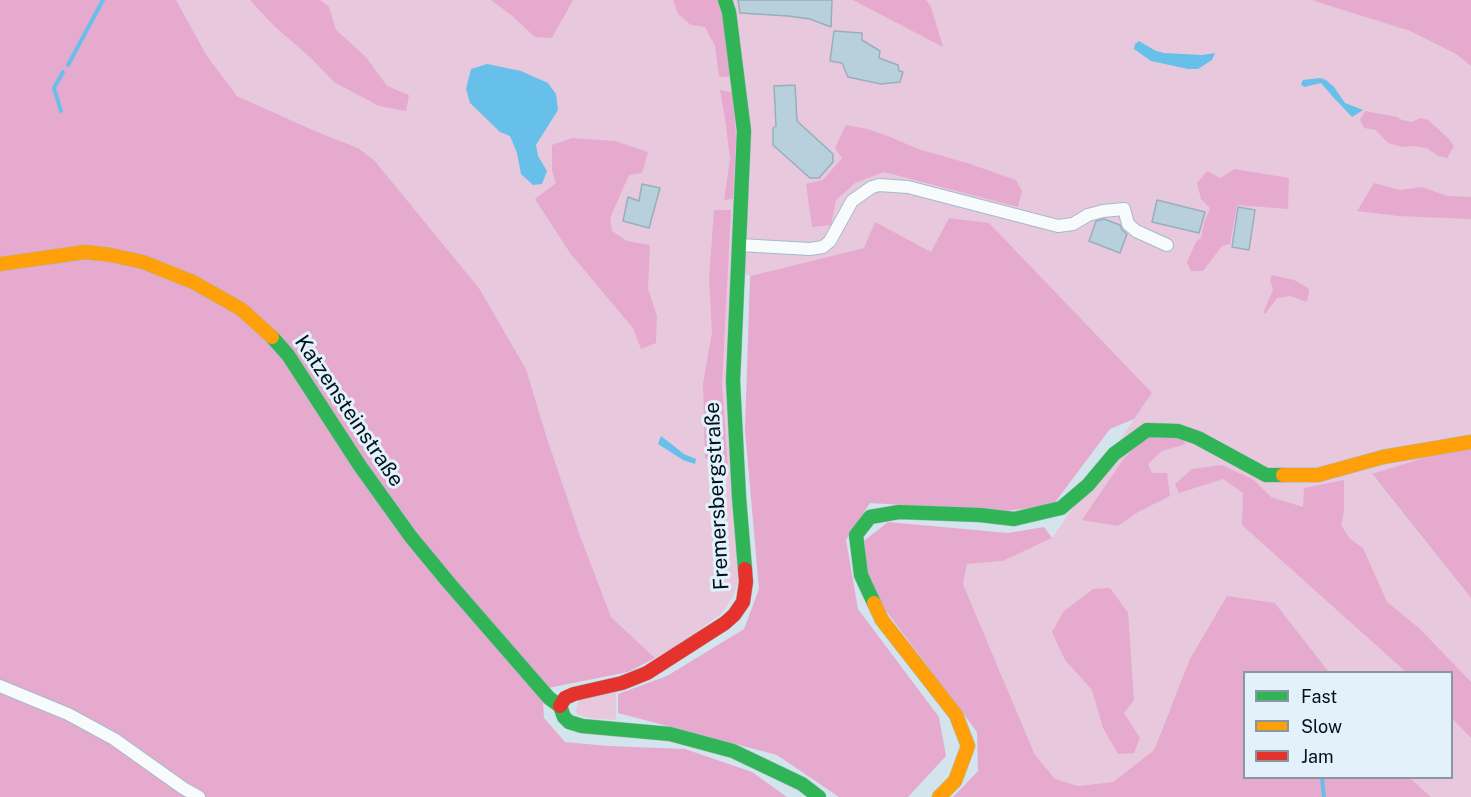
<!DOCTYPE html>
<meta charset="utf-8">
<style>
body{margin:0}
#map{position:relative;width:1471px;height:797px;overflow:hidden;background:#d3e4ed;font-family:"Public Sans",sans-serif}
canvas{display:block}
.legend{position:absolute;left:1243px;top:671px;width:210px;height:108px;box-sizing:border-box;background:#e2f1fa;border:2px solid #8898a2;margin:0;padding:8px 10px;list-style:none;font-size:18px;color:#00121e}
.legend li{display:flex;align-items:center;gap:12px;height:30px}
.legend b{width:30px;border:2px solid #8898a2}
</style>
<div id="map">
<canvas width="1471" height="797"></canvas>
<ul class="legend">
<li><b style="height:8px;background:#30b455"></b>Fast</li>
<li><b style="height:8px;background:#ff9f0a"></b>Slow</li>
<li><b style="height:8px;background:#e5322d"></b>Jam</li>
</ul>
</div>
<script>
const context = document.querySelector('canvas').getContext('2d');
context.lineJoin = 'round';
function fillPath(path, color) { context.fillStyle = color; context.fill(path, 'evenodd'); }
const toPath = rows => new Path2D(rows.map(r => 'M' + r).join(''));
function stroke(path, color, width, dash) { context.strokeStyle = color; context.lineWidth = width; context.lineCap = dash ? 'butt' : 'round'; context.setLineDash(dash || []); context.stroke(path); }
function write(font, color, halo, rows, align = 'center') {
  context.font = font + ' "Public Sans",sans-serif'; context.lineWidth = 6; context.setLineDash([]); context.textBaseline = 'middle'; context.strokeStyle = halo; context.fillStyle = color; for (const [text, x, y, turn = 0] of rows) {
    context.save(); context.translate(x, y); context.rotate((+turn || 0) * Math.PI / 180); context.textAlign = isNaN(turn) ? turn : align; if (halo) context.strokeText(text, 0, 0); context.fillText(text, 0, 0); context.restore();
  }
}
fillPath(toPath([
 [176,0,1311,0,1410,31,1456,54,1471,66,1471,446,1372,475,1471,598,1471,797,1431,797,1410,778,1452,778,1452,672,1329,672,1275,603,1170,708,1154,750,1113,782,1078,786,1054,779,1035,755,963,584,967,564,1003,561,1052,538,1152,393,931,253,864,248,750,276,731,269,738,583,732,598,722,613,679,645,655,658,611,617,579,533,546,435,526,369,479,288,374,160,358,148,315,131,237,96,207,56],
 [616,692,616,720,589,718,579,715,576,712,577,706,579,700]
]), '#e8c8dd');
fillPath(toPath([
 [0,0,176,0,207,56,237,96,315,131,358,148,374,160,479,288,526,369,546,435,579,533,611,617,655,658,628,672,548,688,543,702,544,718,565,742,609,746,685,749,752,772,787,797,0,797],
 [250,0,320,0,329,7,336,30,366,57,387,86,409,95,406,111,379,106,334,82,312,59,273,25],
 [491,0,573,0,552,38,535,37,511,15],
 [673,0,725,0,736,76,719,77,715,46,705,27,691,25,678,14],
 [853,0,926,0,931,7,943,47],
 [1311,0,1471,0,1471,66,1456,54,1410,31],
 [720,90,733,92,736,139,733,199,724,200,730,159,725,119],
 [1365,111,1397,117,1402,120,1412,122,1420,118,1428,120,1447,137,1454,146,1447,158,1438,156,1427,148,1413,146,1402,147,1388,143,1376,130,1364,128,1360,120],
 [846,125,867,129,888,136,918,149,967,163,1016,180,1022,191,1018,207,884,172,855,183,836,200,831,225,812,227,806,184,823,180,842,158,835,148],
 [572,138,615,141,648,152,642,173,629,175,610,218,612,231,627,241,650,245,648,289,657,316,656,343,641,349,633,328,570,253,535,199,556,183,552,171,552,145],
 [1235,169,1289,178,1288,209,1237,205,1230,244,1222,246,1203,271,1191,271,1187,262,1196,242,1201,238,1204,223,1210,208,1201,199,1197,183,1207,171,1220,178],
 [1374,183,1400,190,1422,187,1447,196,1471,197,1471,219,1398,216,1357,211],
 [714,210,731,210,722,385,728,468,705,458,703,384,712,332,709,280],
 [949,218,989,223,1152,393,1134,419,1110,429,1053,505,1006,511,870,503,846,540,858,609,939,717,946,756,908,797,839,797,777,755,618,713,618,694,667,676,744,629,759,589,745,430,750,276,864,248,875,222,931,252],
 [1272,275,1294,280,1308,288,1309,292,1307,302,1290,296,1277,298,1266,313,1263,313,1273,290,1270,280],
 [1146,435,1178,436,1186,444,1162,451,1148,464,1152,473,1167,473,1170,496,1138,512,1118,526,1082,520,1122,461],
 [1471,446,1471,598,1372,474,1430,456],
 [1222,465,1254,480,1271,497,1303,507,1304,488,1344,480,1344,511,1341,525,1350,539,1363,548,1387,602,1419,628,1471,682,1471,738,1452,718,1452,672,1406,672,1242,525,1243,493,1223,479,1179,493,1175,484,1192,469],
 [888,522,1008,533,1044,527,1052,538,1003,561,967,564,963,584,1035,755,1055,779,1078,786,1113,782,1154,750,1190,659,1227,596,1275,603,1329,672,1244,672,1244,778,1410,778,1431,797,953,797,978,771,977,732,883,607,866,569,864,541],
 [1110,588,1128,613,1134,700,1124,713,1140,738,1134,753,1118,754,1103,728,1092,690,1065,660,1052,632,1064,611,1093,589]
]), '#e6aace');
fillPath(toPath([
 [1139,41,1156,51,1164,53,1202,55,1215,53,1212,60,1198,69,1188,69,1151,61,1134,49,1135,44],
 [487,64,521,71,548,83,556,94,558,110,536,145,538,156,547,171,542,184,533,185,521,174,517,153,510,136,500,132,470,103,466,89,471,69],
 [1320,78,1326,80,1334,87,1345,103,1363,110,1352,117,1333,97,1321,83,1304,87,1301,84,1303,80],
 [661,436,684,454,696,459,695,464,683,460,658,444]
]), '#67c0e9');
stroke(toPath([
 [68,65,103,0],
 [61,111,54,88,63,72],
 [1322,778,1324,797]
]), '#67c0e9', 4);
const building = toPath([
 [738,0,832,0,831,27,810,19,788,16,740,13,738,0],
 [834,31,862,33,862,40,880,51,879,58,898,65,899,71,903,72,900,82,881,84,848,77,842,63,830,61,834,31],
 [795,85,797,121,833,154,833,162,819,178,810,178,773,145,773,128,776,126,774,86,795,85],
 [642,184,660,188,649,228,623,221,628,197,639,201,642,184],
 [1157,200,1205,212,1199,233,1152,222,1157,200],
 [1238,207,1255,210,1249,250,1232,247,1238,207],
 [1104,219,1120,225,1122,230,1127,234,1120,253,1089,241,1096,221,1104,219]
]);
fillPath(building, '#b8d0dc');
stroke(building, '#98afbb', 1.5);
const street = toPath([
 [739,245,810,249,823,247,830,241,852,201,872,187,879,185,908,187,1058,226,1073,224,1088,215,1103,211,1124,209,1128,224,1136,231,1167,245],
 [0,686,68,714,114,739,183,788,199,797]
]);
const fast = toPath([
 [725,0,729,12,744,131,733,381,739,497,745,569],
 [272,337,288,355,360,466,411,537,449,583,549,698,560,706],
 [874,603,861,575,856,535,870,517,899,512,980,515,1014,519,1061,508,1088,485,1114,454,1147,430,1178,431,1198,438,1266,475,1283,475],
 [560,706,564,717,569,722,582,726,670,734,733,751,802,784,819,797]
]);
const slow = toPath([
 [0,264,85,252,111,255,143,262,193,282,241,309,272,337],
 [1283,475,1318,475,1383,457,1471,442],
 [874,603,882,620,956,715,968,746,955,781,939,797]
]);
const jam = toPath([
 [560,706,565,698,574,694,622,683,647,673,725,623,734,615,743,602,746,582,745,569]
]);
stroke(street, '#a3bbc7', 14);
stroke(fast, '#a3bbc7', 15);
stroke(slow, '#a3bbc7', 15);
stroke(jam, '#a3bbc7', 15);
stroke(street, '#f8fbfc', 12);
stroke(fast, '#30b455', 14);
stroke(slow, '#ff9f0a', 14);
stroke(jam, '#e5322d', 14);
write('21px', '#00121e', '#e2f1fa', [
 ["Katzensteinstraße",349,411,56],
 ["Fremersbergstraße",717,496,-93]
]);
</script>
